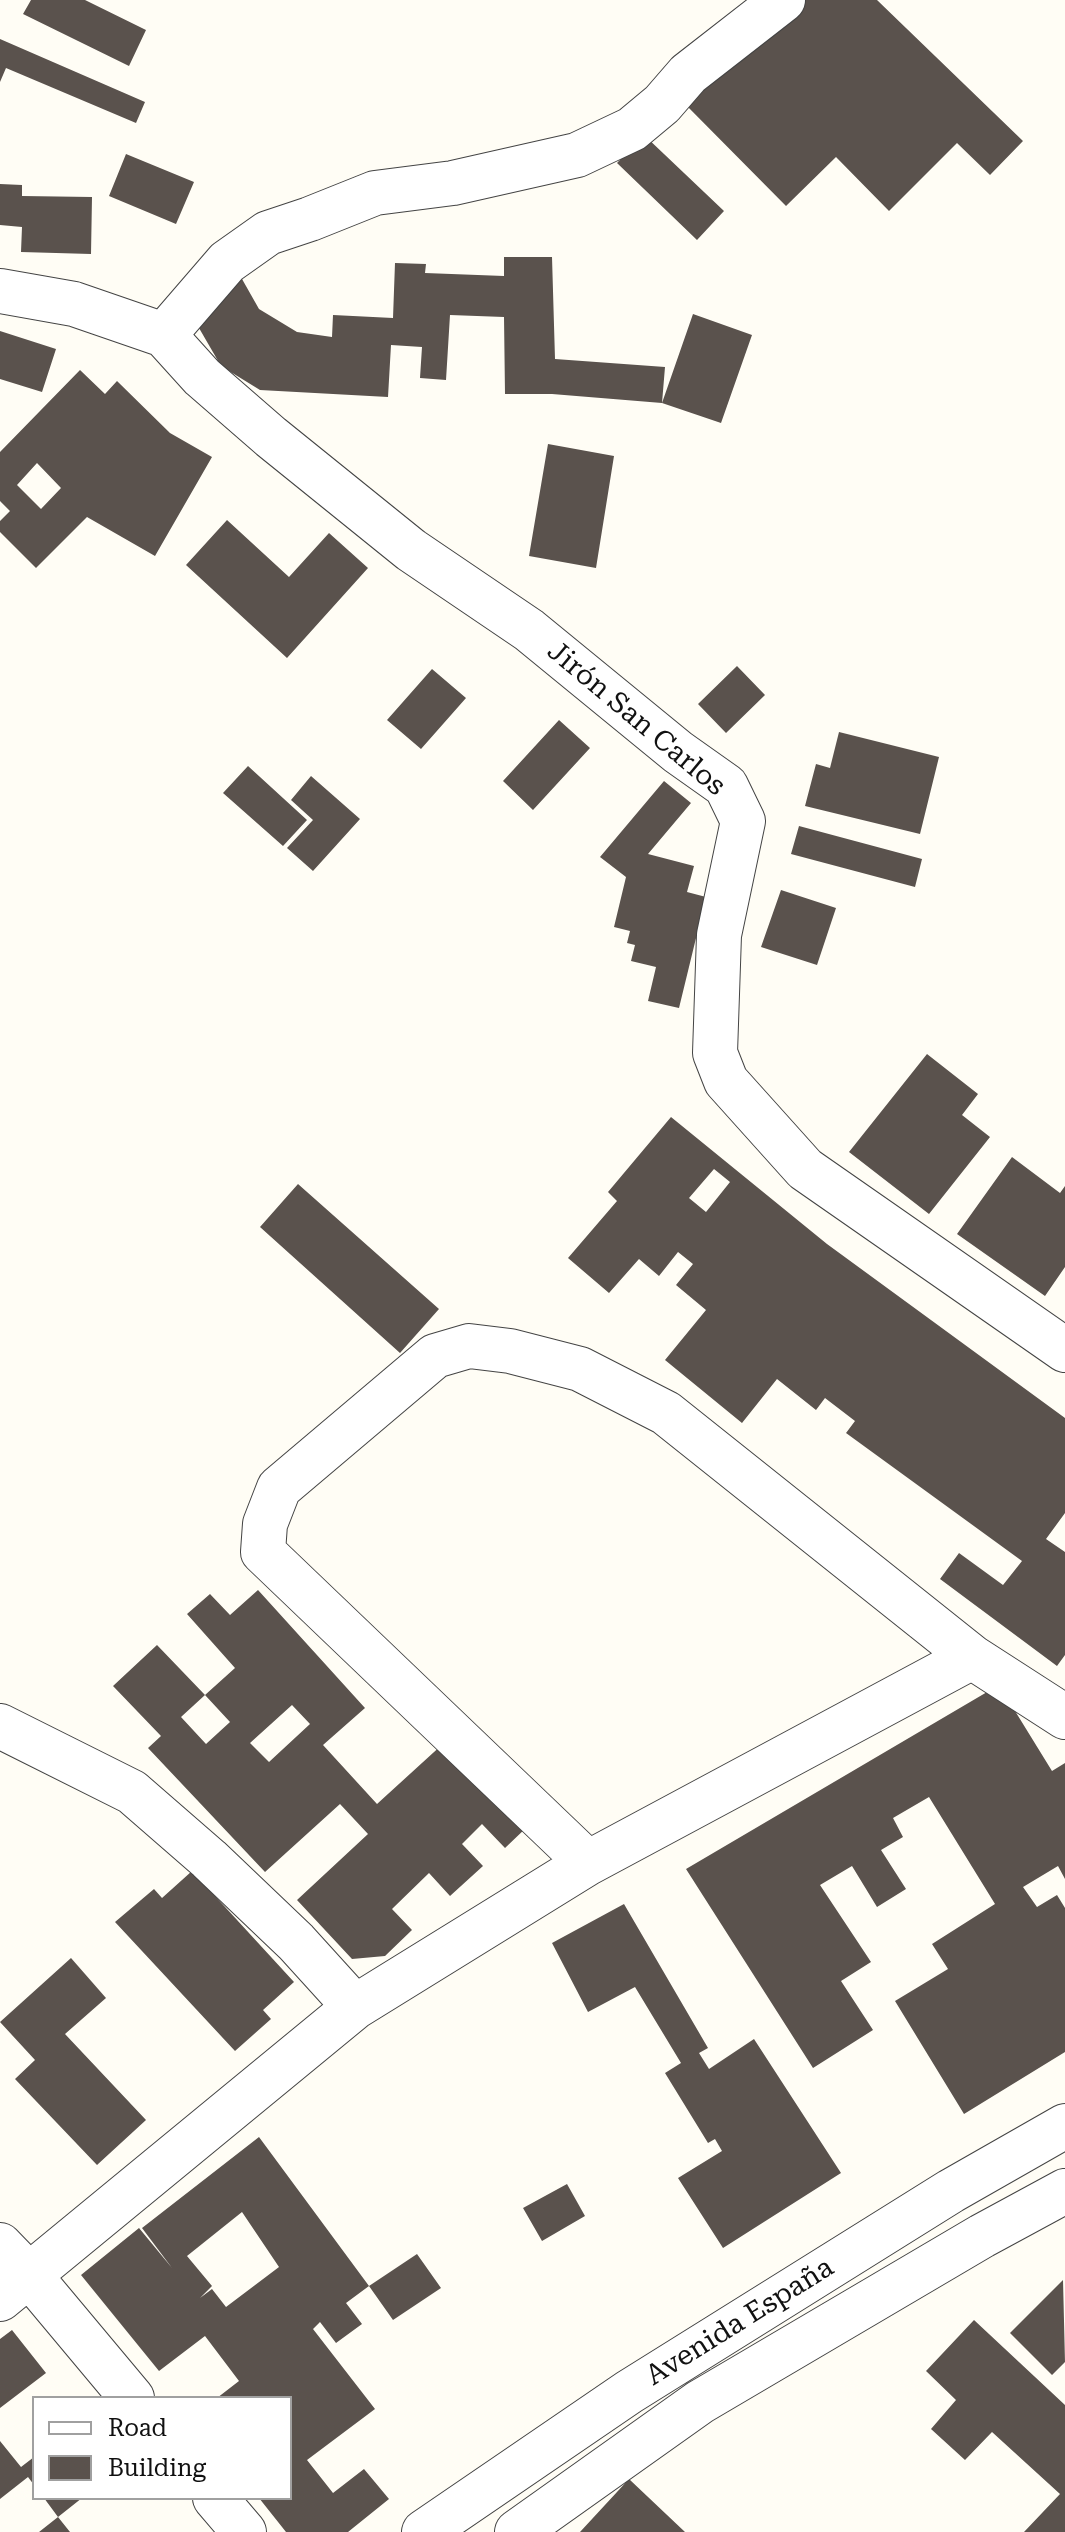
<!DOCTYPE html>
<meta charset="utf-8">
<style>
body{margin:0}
#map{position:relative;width:1065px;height:2532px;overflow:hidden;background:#fffdf5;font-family:"Roboto Serif",serif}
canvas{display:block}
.legend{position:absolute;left:32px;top:2396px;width:260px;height:104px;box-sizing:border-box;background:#fff;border:2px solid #a0a0a0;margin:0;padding:10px 14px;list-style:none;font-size:24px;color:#111}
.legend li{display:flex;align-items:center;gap:16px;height:40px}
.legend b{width:40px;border:2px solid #a0a0a0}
</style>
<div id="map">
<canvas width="1065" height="2532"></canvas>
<ul class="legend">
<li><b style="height:10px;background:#fff"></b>Road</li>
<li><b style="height:22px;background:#5a524d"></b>Building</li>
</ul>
</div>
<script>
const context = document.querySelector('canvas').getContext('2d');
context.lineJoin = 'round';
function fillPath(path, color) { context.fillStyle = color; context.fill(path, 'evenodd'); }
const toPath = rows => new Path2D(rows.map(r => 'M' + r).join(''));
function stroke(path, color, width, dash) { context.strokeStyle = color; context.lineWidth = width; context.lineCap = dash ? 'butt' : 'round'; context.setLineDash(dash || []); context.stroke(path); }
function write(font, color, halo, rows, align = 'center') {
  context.font = font + ' "Roboto Serif",serif'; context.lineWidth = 8; context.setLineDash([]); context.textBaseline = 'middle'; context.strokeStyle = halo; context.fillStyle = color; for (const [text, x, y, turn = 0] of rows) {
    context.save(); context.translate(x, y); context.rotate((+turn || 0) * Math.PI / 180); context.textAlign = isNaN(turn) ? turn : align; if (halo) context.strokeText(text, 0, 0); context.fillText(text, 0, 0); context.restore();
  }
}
fillPath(toPath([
 [31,0,85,0,146,30,129,66,23,14],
 [794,0,877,0,1023,141,990,175,957,143,889,211,836,157,786,206,685,104],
 [0,39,145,102,136,123,6,68,0,82],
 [644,135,724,211,697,240,617,163],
 [126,154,194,182,176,224,109,196],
 [0,184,22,185,22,196,92,197,91,254,21,252,22,227,0,225],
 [504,257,552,257,555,359,665,367,662,403,693,314,752,335,721,423,662,403,552,394,505,394,504,317,450,315,446,380,420,378,422,347,391,345,388,397,260,390,221,366,188,309,242,279,259,309,297,332,332,337,333,315,393,318,395,263,426,264,425,273,504,276],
 [0,331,56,349,42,392,0,379],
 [80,370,105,394,117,381,170,433,212,457,155,556,87,517,36,568,0,532,0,521,10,511,0,501,0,452],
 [37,463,61,488,41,509,17,485],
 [548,444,614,456,596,568,529,556],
 [227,520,289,577,329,533,368,568,287,658,186,565],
 [737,666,765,695,726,733,698,704],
 [432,669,466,698,421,749,387,720],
 [559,720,590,748,533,810,503,781],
 [839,732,939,757,920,834,805,806,816,764,830,768],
 [248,766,307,820,283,846,223,793],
 [311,776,360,819,313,871,287,848,313,820,291,800],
 [664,781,691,803,648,854,694,866,687,892,706,897,679,1008,648,1001,656,967,631,961,635,945,627,943,630,931,614,927,626,877,600,857],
 [799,826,922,859,915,887,791,854],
 [781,890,836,908,817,965,761,947],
 [927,1054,978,1094,962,1115,990,1137,929,1214,849,1152],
 [671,1117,827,1244,1065,1418,1065,1513,1046,1539,1065,1552,1065,1655,1057,1666,940,1579,959,1553,1003,1585,1022,1561,846,1433,855,1421,825,1398,816,1410,777,1379,742,1423,665,1360,706,1310,676,1285,693,1264,678,1252,659,1276,639,1259,609,1293,568,1258,617,1201,608,1192],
 [714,1169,730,1182,706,1212,689,1198],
 [1012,1157,1060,1193,1065,1186,1065,1267,1045,1296,957,1234],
 [298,1184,439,1309,400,1353,260,1227],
 [258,1590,365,1708,323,1745,377,1804,445,1742,527,1827,505,1848,482,1824,462,1844,483,1866,450,1896,429,1873,392,1909,412,1930,385,1956,352,1959,297,1900,368,1834,340,1804,265,1872,148,1748,161,1736,113,1686,157,1645,205,1695,181,1717,206,1744,230,1722,205,1695,235,1668,187,1614,210,1594,230,1615],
 [292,1705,310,1724,269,1762,250,1743],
 [999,1685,1052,1771,1065,1763,1065,1879,1058,1866,1023,1887,1037,1907,1057,1895,1065,1908,1065,2052,964,2114,895,2001,948,1969,932,1944,995,1904,929,1797,893,1818,903,1837,881,1850,906,1889,877,1907,852,1866,820,1885,871,1962,841,1981,873,2030,813,2068,686,1869],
 [192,1871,294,1982,263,2010,271,2019,235,2051,115,1922,154,1889,162,1898],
 [624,1904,708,2048,699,2053,709,2069,754,2039,841,2173,723,2248,678,2178,722,2151,715,2139,708,2143,665,2073,681,2063,635,1987,588,2012,552,1943],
 [71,1958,106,1998,65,2034,146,2120,97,2165,15,2079,35,2060,0,2022],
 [259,2137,369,2286,346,2303,362,2324,336,2343,320,2322,313,2329,375,2409,307,2460,333,2493,364,2469,389,2499,348,2532,286,2532,259,2498,290,2498,290,2398,217,2398,239,2381,205,2336,159,2371,81,2275,139,2228,172,2268,142,2228],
 [242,2212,279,2267,226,2307,212,2289,200,2298,212,2286,187,2256],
 [567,2184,585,2216,542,2241,523,2208],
 [417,2254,441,2288,393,2320,369,2286],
 [1063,2280,1065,2362,1052,2375,1010,2333],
 [974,2320,1065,2405,1065,2532,1024,2532,1060,2494,992,2432,965,2460,931,2429,956,2400,926,2371],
 [12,2330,46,2373,0,2408,0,2339],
 [0,2441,21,2467,34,2457,34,2485,28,2477,0,2499],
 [629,2479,685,2532,580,2532],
 [44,2498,82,2498,58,2517],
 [58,2517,70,2532,39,2532]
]), '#5a524d');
const minor = toPath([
 [0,291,74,304,164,335,227,262,268,233,310,219,375,193,453,183,577,155,632,129,662,104,688,74,783,0],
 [164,335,202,377,271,437,411,550,529,630,678,752,726,786,743,821,719,935,715,1053,726,1081,805,1169,1065,1350],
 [0,1726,132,1792,209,1859,296,1942,355,2007],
 [588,1863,263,1552,265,1524,279,1488,435,1356,469,1346,510,1351,580,1369,666,1413,972,1657],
 [0,2245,30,2276,132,2398],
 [0,2299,355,2007,588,1863,972,1657,1065,1717],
 [215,2498,244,2532],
 [424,2532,629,2392,951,2191,1065,2126],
 [517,2532,700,2402,982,2236,1065,2191]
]);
stroke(minor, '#444', 46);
stroke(minor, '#fff', 44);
write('28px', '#111', '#fff', [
 ["Jirón San Carlos",636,719,40],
 ["Avenida España",740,2322,-32]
]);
</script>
